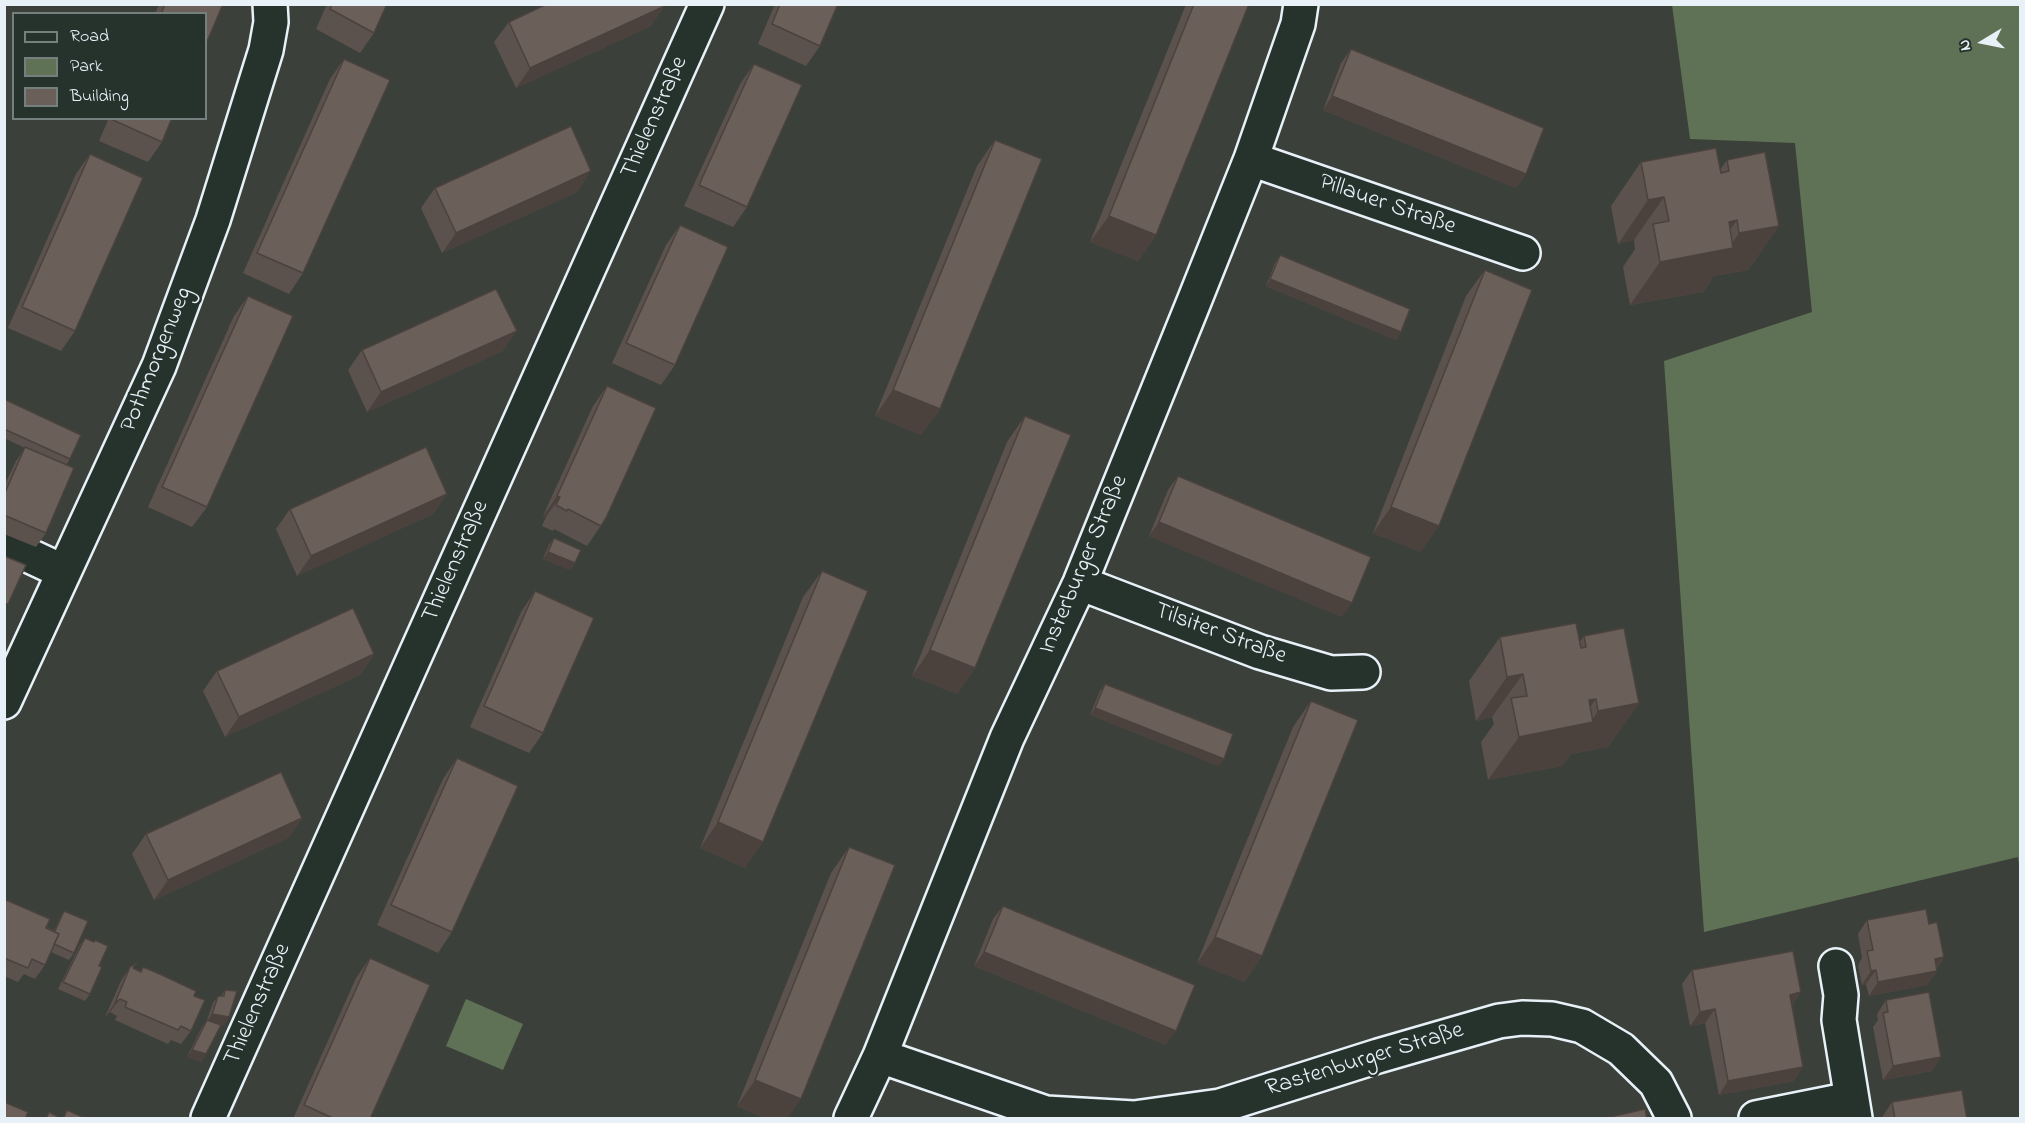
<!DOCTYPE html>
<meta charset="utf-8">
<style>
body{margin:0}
#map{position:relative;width:2025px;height:1123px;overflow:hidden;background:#3b403a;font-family:"Indie Flower",sans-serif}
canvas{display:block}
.frame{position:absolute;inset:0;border:6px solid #e8f1f8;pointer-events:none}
.legend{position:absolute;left:12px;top:12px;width:195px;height:108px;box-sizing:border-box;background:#26332d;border:2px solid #747f7e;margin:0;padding:8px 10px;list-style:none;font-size:18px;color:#e8f1f8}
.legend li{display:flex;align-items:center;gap:12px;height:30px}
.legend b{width:30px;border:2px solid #747f7e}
.north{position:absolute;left:1953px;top:12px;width:60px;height:60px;-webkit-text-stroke:4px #26332d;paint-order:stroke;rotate:260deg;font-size:16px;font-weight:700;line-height:24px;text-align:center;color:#e8f1f8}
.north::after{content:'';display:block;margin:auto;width:21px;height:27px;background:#e8f1f8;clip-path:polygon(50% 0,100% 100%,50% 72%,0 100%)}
</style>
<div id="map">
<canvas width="2025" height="1123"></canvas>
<div class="frame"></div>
<ul class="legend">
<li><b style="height:8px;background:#26332d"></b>Road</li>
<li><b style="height:16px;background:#607255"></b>Park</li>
<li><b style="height:16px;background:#6b5f59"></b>Building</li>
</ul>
<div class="north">N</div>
</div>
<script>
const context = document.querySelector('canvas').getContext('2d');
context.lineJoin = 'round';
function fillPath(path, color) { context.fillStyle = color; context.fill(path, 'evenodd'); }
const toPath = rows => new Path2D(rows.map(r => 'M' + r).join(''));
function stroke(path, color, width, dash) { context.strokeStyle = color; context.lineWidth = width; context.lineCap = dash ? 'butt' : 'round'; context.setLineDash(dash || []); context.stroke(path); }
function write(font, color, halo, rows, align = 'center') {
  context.font = font + ' "Indie Flower",sans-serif'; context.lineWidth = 5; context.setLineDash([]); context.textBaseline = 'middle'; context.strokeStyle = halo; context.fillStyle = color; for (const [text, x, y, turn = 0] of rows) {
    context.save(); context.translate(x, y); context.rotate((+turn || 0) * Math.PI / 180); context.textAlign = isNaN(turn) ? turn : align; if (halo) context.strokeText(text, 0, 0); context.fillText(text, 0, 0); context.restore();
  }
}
fillPath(toPath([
 [1672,5,2020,5,2020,872,2018,857,1704,932,1664,361,1812,312,1795,143,1690,139],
 [466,999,523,1024,503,1070,446,1046]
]), '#607255');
const minor = toPath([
 [1251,159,1523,253],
 [4,544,64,572],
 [1080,583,1260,652,1331,673,1363,672],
 [4,702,159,366,213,220,266,50,271,22,270,4],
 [1836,966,1841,995,1839,1020,1855,1118],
 [880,1056,1046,1113,1134,1118,1220,1106,1378,1056,1499,1021,1522,1018,1552,1019,1582,1026,1621,1049,1656,1083,1674,1118],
 [208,1118,707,4],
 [851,1118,880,1056,1007,738,1080,583,1193,304,1251,159,1298,24,1301,4],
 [1756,1118,1851,1099]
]);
stroke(minor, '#e8f1f8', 38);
stroke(minor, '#26332d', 33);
fillPath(toPath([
 [159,4,223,4,206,14,155,14],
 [327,4,387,4,374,33,360,53,316,29],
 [775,4,838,4,820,46,806,66,758,44],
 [1187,4,1249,4,1156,235,1138,261,1090,242,1185,7],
 [509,22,651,26,516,88,494,42],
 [1351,49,1526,174,1516,188,1323,110,1341,63],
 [344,59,303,273,289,294,243,273,330,79],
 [754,64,747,207,733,227,684,206,740,84],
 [109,118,172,118,162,142,148,162,99,141],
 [995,140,940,409,921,435,875,416,977,166],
 [90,154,75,331,61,351,8,328,76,174],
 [1727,160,1779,226,1748,270,1714,276,1703,292,1630,305,1623,267,1635,249,1634,240,1618,244,1611,206,1641,162,1720,170],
 [435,188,577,192,442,253,421,208],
 [680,225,675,365,661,385,612,363,666,245],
 [1280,255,1401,332,1396,340,1266,286,1275,263],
 [1485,270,1421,552,1373,533,1466,296],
 [248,296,207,507,192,527,148,507,234,316],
 [362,350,503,351,367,412,348,370],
 [607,386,606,518,587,546,554,529,553,531,542,526,546,517,543,516,593,406],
 [4,399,70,459,66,465,46,533,36,547,4,534,4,486,16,461,25,448,4,438],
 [1025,416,975,668,957,694,912,676,1007,442],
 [1178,476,1342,617,1149,536,1168,490],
 [447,494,433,514,297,576,276,529,290,509],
 [554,538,575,563,570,570,543,559,549,545],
 [822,571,745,868,700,848,803,597],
 [535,591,543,733,529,753,470,727,521,612],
 [1584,636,1639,703,1608,747,1571,754,1562,766,1488,780,1481,742,1494,724,1492,717,1476,721,1469,681,1500,637,1579,643],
 [374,654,360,675,225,737,203,691,217,671],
 [1105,684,1219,766,1090,715,1100,691],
 [1311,701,1262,956,1244,982,1197,963,1293,727],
 [457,758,452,932,438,953,377,925,443,779],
 [302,818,288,838,154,900,132,854,146,834],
 [849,847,787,1119,767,1119,737,1106,831,873],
 [4,899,46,927,54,931,60,918,64,911,74,953,69,960,51,952,45,965,35,979,24,974,18,982,4,976],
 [1003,906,1166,1045,974,966,993,919],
 [1867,920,1929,924,1944,957,1937,968,1937,971,1927,985,1869,996,1866,984,1862,985,1858,965,1862,958,1858,934],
 [85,938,99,966,90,994,85,1001,58,989,80,945],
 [370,958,370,1119,293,1119,356,978],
 [130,967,140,971,143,967,194,996,191,1031,181,1044,171,1040,168,1044,115,1020,117,1016,110,1012,105,1017,121,981],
 [1692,970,1801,992,1792,1005,1794,1081,1719,1095,1705,1023,1690,1026,1682,984],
 [225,990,229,1017,224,1025,210,1021,206,1054,201,1062,187,1057,202,1027,207,1020,213,1003,218,996,221,996],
 [1886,1000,1932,1071,1883,1080,1873,1027,1878,1020,1877,1014],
 [1892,1102,1967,1119,1883,1119,1883,1116]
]), '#5c524d');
fillPath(toPath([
 [665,6,651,26,516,88,530,68],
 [1332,96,1526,174,1516,188,1323,110],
 [591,171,577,192,442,253,456,233],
 [1664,197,1634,240,1618,244,1648,200],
 [1109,216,1156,235,1138,261,1090,242],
 [1737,220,1715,251,1728,249,1739,233,1779,226,1748,270,1714,276,1703,292,1630,305,1660,262,1729,222],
 [1270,279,1401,332,1396,340,1266,286],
 [517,331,503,351,367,412,381,392],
 [893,390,940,409,921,435,875,416],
 [447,494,433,514,297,576,311,556],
 [557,496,560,497,546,517,543,516],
 [1391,507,1439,526,1421,552,1373,533],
 [1159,522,1352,603,1342,617,1149,536],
 [548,552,575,563,570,570,543,559],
 [930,650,975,668,957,694,912,676],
 [374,654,360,675,225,737,239,717],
 [1523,674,1492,717,1476,721,1507,677],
 [1596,699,1577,725,1590,723,1598,711,1639,703,1608,747,1571,754,1562,766,1488,780,1519,737,1589,700],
 [1095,708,1224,759,1219,766,1090,715],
 [302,818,288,838,154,900,168,880],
 [718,822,763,842,745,868,700,848],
 [1215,937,1262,956,1244,982,1197,963],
 [984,952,1176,1031,1166,1045,974,966],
 [1944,957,1934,971,1935,959],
 [1876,970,1866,984,1862,985,1871,971],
 [1937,971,1927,985,1869,996,1878,982],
 [1801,992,1791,1006,1790,995],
 [120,999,110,1012,105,1017,115,1003],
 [1715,1009,1705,1023,1690,1026,1700,1012],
 [212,1014,229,1017,224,1025,207,1021],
 [192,1050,206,1054,201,1062,187,1057],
 [1941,1057,1932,1071,1883,1080,1893,1066],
 [1803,1067,1794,1081,1719,1095,1728,1081],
 [755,1080,801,1099,787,1119,767,1119,737,1106]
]), '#4b423e');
const building = toPath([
 [165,4,223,4,206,44,206,14,161,14,165,4],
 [332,4,387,4,374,33,330,9,332,4],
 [547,4,664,4,665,6,530,68,509,22,547,4],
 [780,4,838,4,820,46,772,24,780,4],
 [1194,4,1249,4,1156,235,1109,216,1194,4],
 [1351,49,1544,128,1526,174,1332,96,1351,49],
 [344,59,390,80,303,273,257,253,344,59],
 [754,64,802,85,747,207,699,185,754,64],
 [114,118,172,118,162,142,113,120,114,118],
 [571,126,591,171,456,233,435,188,571,126],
 [995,140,1042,159,940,409,893,390,995,140],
 [1716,148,1721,173,1729,171,1727,160,1765,152,1779,226,1739,233,1737,220,1729,222,1733,248,1660,262,1653,224,1669,221,1664,197,1648,200,1641,162,1716,148],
 [90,154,143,178,75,331,22,307,90,154],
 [680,225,728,247,675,365,626,343,680,225],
 [1280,255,1410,309,1401,332,1270,279,1280,255],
 [1485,270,1532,290,1439,526,1391,507,1485,270],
 [496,289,517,331,381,392,362,350,496,289],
 [248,296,293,316,207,507,162,487,248,296],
 [607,386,656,408,606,518,601,526,568,509,567,511,556,505,560,497,557,496,607,386],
 [4,399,81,435,70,459,4,429,4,399],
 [1025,416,1071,435,975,668,930,650,1025,416],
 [25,447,74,468,46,533,4,515,4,495,25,447],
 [426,447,447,494,311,556,290,509,426,447],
 [1178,476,1371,557,1352,603,1159,522,1178,476],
 [554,538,581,550,575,563,548,552,554,538],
 [4,556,26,565,8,604,4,603,4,556],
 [822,571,868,591,763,842,718,822,822,571],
 [535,591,594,618,543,733,484,706,535,591],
 [353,608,374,654,239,717,217,671,353,608],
 [1576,623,1581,648,1586,647,1584,636,1624,628,1639,703,1598,711,1596,699,1589,700,1593,722,1519,737,1511,698,1527,696,1523,674,1507,677,1500,637,1576,623],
 [1105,684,1233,734,1224,759,1095,708,1105,684],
 [1311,701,1358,720,1262,956,1215,937,1311,701],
 [457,758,518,786,452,932,391,905,457,758],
 [281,772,302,818,168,880,146,834,281,772],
 [849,847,895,865,801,1099,755,1080,849,847],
 [4,899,50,919,46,928,59,934,45,965,32,959,28,968,4,958,4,899],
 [1003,906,1195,985,1176,1031,984,952,1003,906],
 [1926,909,1929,924,1937,922,1944,957,1935,959,1937,971,1878,982,1876,970,1871,971,1867,951,1873,950,1867,920,1926,909],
 [64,911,88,921,74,953,54,944,59,934,46,928,46,927,55,931,64,911],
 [85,938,94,942,95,940,108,946,99,966,102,967,90,994,63,982,85,938],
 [1793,951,1801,992,1790,995,1803,1067,1728,1081,1715,1009,1700,1012,1692,970,1793,951],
 [370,958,430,985,370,1119,335,1119,304,1105,370,958],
 [136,963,133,968,141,972,143,967,162,975,196,991,194,996,205,1000,191,1031,181,1026,178,1030,125,1007,127,1002,120,999,115,1003,130,967,136,963],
 [225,990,237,991,229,1017,212,1014,218,996,224,996,225,990],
 [1929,992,1941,1057,1893,1066,1883,1013,1888,1012,1886,1000,1929,992],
 [207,1020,221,1025,206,1054,192,1050,207,1020],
 [1962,1090,1967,1119,1895,1119,1892,1102,1962,1090],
 [4,1102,28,1112,25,1119,4,1119,4,1102],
 [1645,1109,1647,1119,1602,1119,1645,1109],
 [67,1110,87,1119,63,1119,67,1110],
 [49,1112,62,1119,46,1119,49,1112]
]);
fillPath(building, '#6b5f59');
stroke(building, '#4b423e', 1.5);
write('24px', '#e8f1f8', '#26332d', [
 ["Thielenstraße",656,118,-66],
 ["Pillauer Straße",1387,206,19],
 ["Pothmorgenweg",158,360,-68],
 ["Thielenstraße",457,562,-66],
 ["Insterburger Straße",1085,565,-67],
 ["Tilsiter Straße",1220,635,20],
 ["Thielenstraße",259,1005,-66],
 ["Rastenburger Straße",1365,1061,-17]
]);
</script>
